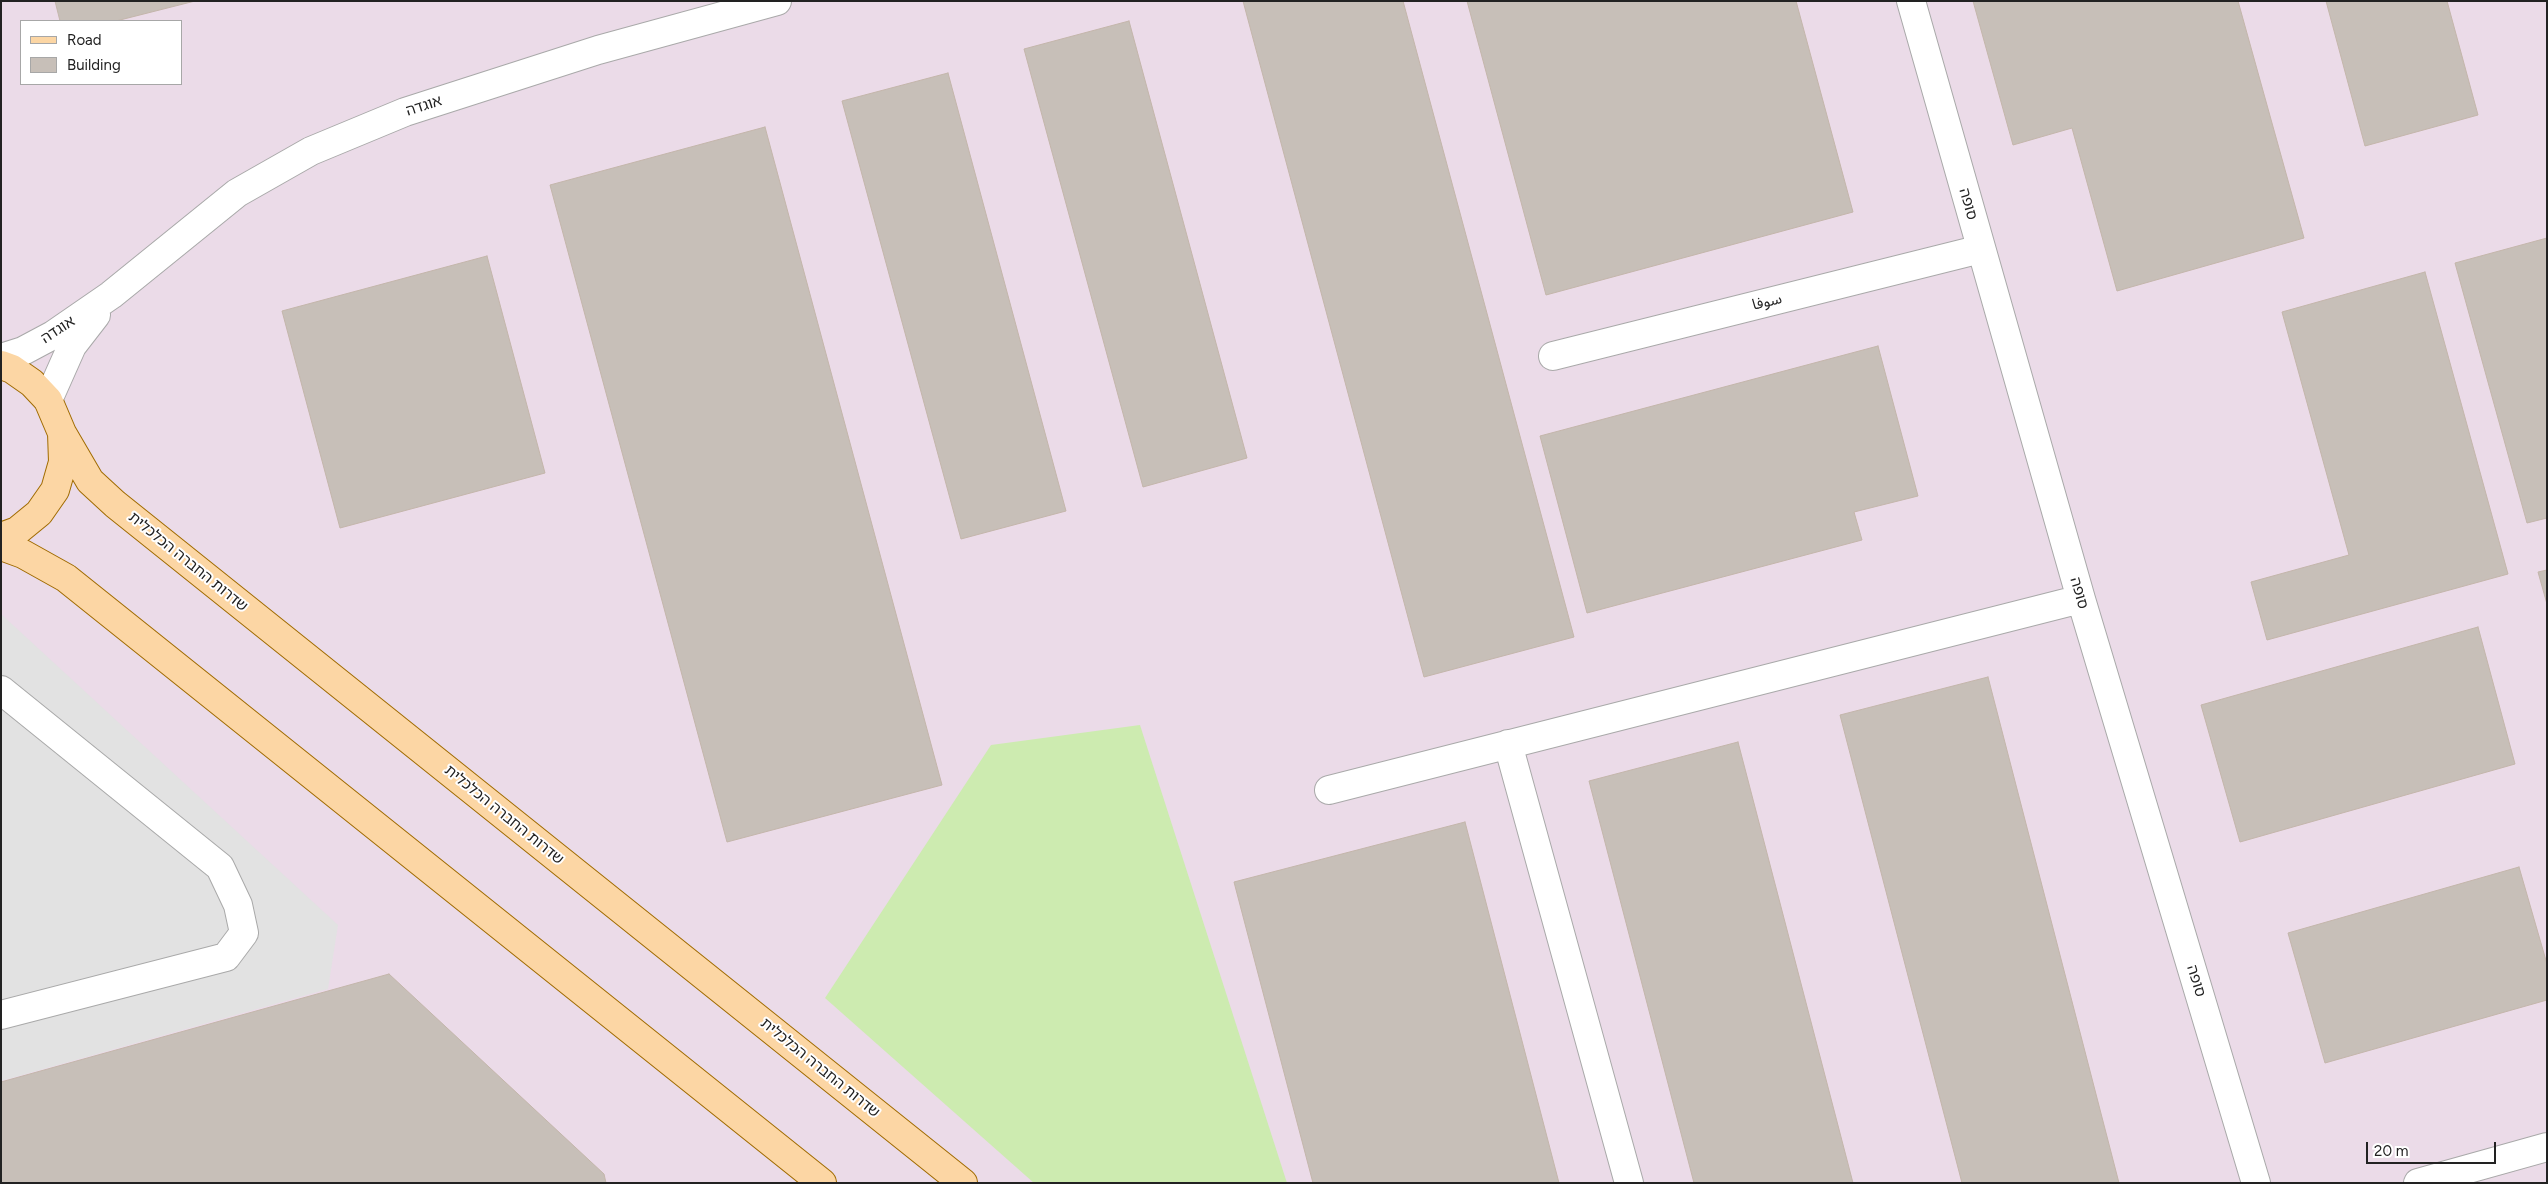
<!DOCTYPE html>
<meta charset="utf-8">
<style>
body{margin:0}
#map{position:relative;width:2548px;height:1184px;overflow:hidden;background:#f2efe9;font-family:Figtree,sans-serif}
canvas{display:block}
.frame{position:absolute;inset:0;border:2px solid #222;pointer-events:none}
.legend{position:absolute;left:20px;top:20px;width:162px;height:65px;box-sizing:border-box;background:#fff;border:1px solid #a7a7a7;margin:0;padding:6px 9px;list-style:none;font-size:15px;color:#222}
.legend li{display:flex;align-items:center;gap:10px;height:25px}
.legend b{width:25px;border:1px solid #a7a7a7}
.scale{position:absolute;left:2366px;top:1142px;width:130px;height:22px;box-sizing:border-box;border:2px solid #222;border-top:0;padding-left:6px;font-size:15px;line-height:18px;white-space:nowrap;color:#222;-webkit-text-stroke:4px #fff;paint-order:stroke}
</style>
<div id="map">
<canvas width="2548" height="1184"></canvas>
<div class="frame"></div>
<ul class="legend">
<li><b style="height:6px;background:#fcd6a4"></b>Road</li>
<li><b style="height:14px;background:#c7bfb8"></b>Building</li>
</ul>
<div class="scale">20 m</div>
</div>
<script>
const context = document.querySelector('canvas').getContext('2d');
context.lineJoin = 'round';
function fillPath(path, color) { context.fillStyle = color; context.fill(path, 'evenodd'); }
const toPath = rows => new Path2D(rows.map(r => 'M' + r).join(''));
function stroke(path, color, width, dash) { context.strokeStyle = color; context.lineWidth = width; context.lineCap = dash ? 'butt' : 'round'; context.setLineDash(dash || []); context.stroke(path); }
function write(font, color, halo, rows, align = 'center') {
  context.font = font + ' Figtree,"Noto Sans Arabic","Noto Sans Hebrew",sans-serif'; context.lineWidth = 4; context.setLineDash([]); context.textBaseline = 'middle'; context.strokeStyle = halo; context.fillStyle = color; for (const [text, x, y, turn = 0] of rows) {
    context.save(); context.translate(x, y); context.rotate((+turn || 0) * Math.PI / 180); context.textAlign = isNaN(turn) ? turn : align; if (halo) context.strokeText(text, 0, 0); context.fillText(text, 0, 0); context.restore();
  }
}
fillPath(toPath([
 [1,1,2547,1,2547,1183,1,1183],
 [21,21,181,21,181,84,21,84]
]), '#ebdbe8');
fillPath(toPath([
 [1140,725,1287,1183,1034,1183,825,998,991,745]
]), '#cdebb0');
fillPath(toPath([
 [1,614,338,925,328,989,1,1081]
]), '#e2e2e2');
const building = toPath([
 [55,1,195,1,116,21,60,21,55,1],
 [1243,1,1403,1,1574,637,1424,677,1243,1],
 [1467,1,1796,1,1853,212,1546,295,1467,1],
 [1973,1,2238,1,2304,238,2117,291,2072,128,2013,145,1973,1],
 [2326,1,2447,1,2478,115,2365,146,2326,1],
 [1129,21,1247,458,1143,487,1024,49,1129,21],
 [948,73,1066,511,961,539,842,101,948,73],
 [765,127,942,785,727,842,550,185,765,127],
 [2547,238,2547,518,2527,523,2455,263,2547,238],
 [487,256,545,473,340,528,282,311,487,256],
 [2425,272,2508,574,2267,640,2251,582,2349,555,2282,312,2425,272],
 [1878,346,1918,496,1854,512,1862,540,1587,613,1540,436,1878,346],
 [2547,570,2547,604,2538,572,2547,570],
 [2478,627,2515,764,2240,842,2201,705,2478,627],
 [1988,677,2119,1183,1962,1183,1840,715,1988,677],
 [1738,742,1853,1183,1694,1183,1589,781,1738,742],
 [1465,822,1559,1183,1313,1183,1234,882,1465,822],
 [2519,867,2547,964,2547,1000,2325,1063,2288,933,2519,867],
 [389,974,604,1174,606,1183,1,1183,1,1082,389,974]
]);
fillPath(building, '#c7bfb8');
stroke(building, '#c4b6ab', 1);
const minor = toPath([
 [1911,1,2081,599,2256,1183],
 [1553,356,1981,249],
 [1,358,23,351,53,335,111,295,237,193,311,151,405,112,598,50,777,1],
 [48,400,72,346,96,315],
 [1,690,220,867,238,905,244,933,226,957,1,1015],
 [1508,744,1629,1183],
 [1329,790,2081,599],
 [2418,1183,2547,1147]
]);
const major = toPath([
 [1,365,12,369,32,383,48,400,62,433,63,462,55,490,39,513,17,531,1,537],
 [62,433,90,481,115,504,963,1183],
 [1,546,23,554,66,578,822,1183]
]);
stroke(minor, '#a9a9a9', 30);
stroke(major, '#a06b00', 30);
stroke(minor, '#fff', 28);
stroke(major, '#fcd6a4', 28);
write('15px', '#222', '#fff', [
 ["אוגדה",424,106,-18],
 ["סופה",1968,204,74],
 ["سوفا",1767,302,-14],
 ["אוגדה",58,330,-33],
 ["שדרות החברה הכלכלית",188,562,39],
 ["סופה",2079,593,74],
 ["שדרות החברה הכלכלית",504,815,39],
 ["סופה",2196,981,73],
 ["שדרות החברה הכלכלית",820,1068,39]
]);
</script>
